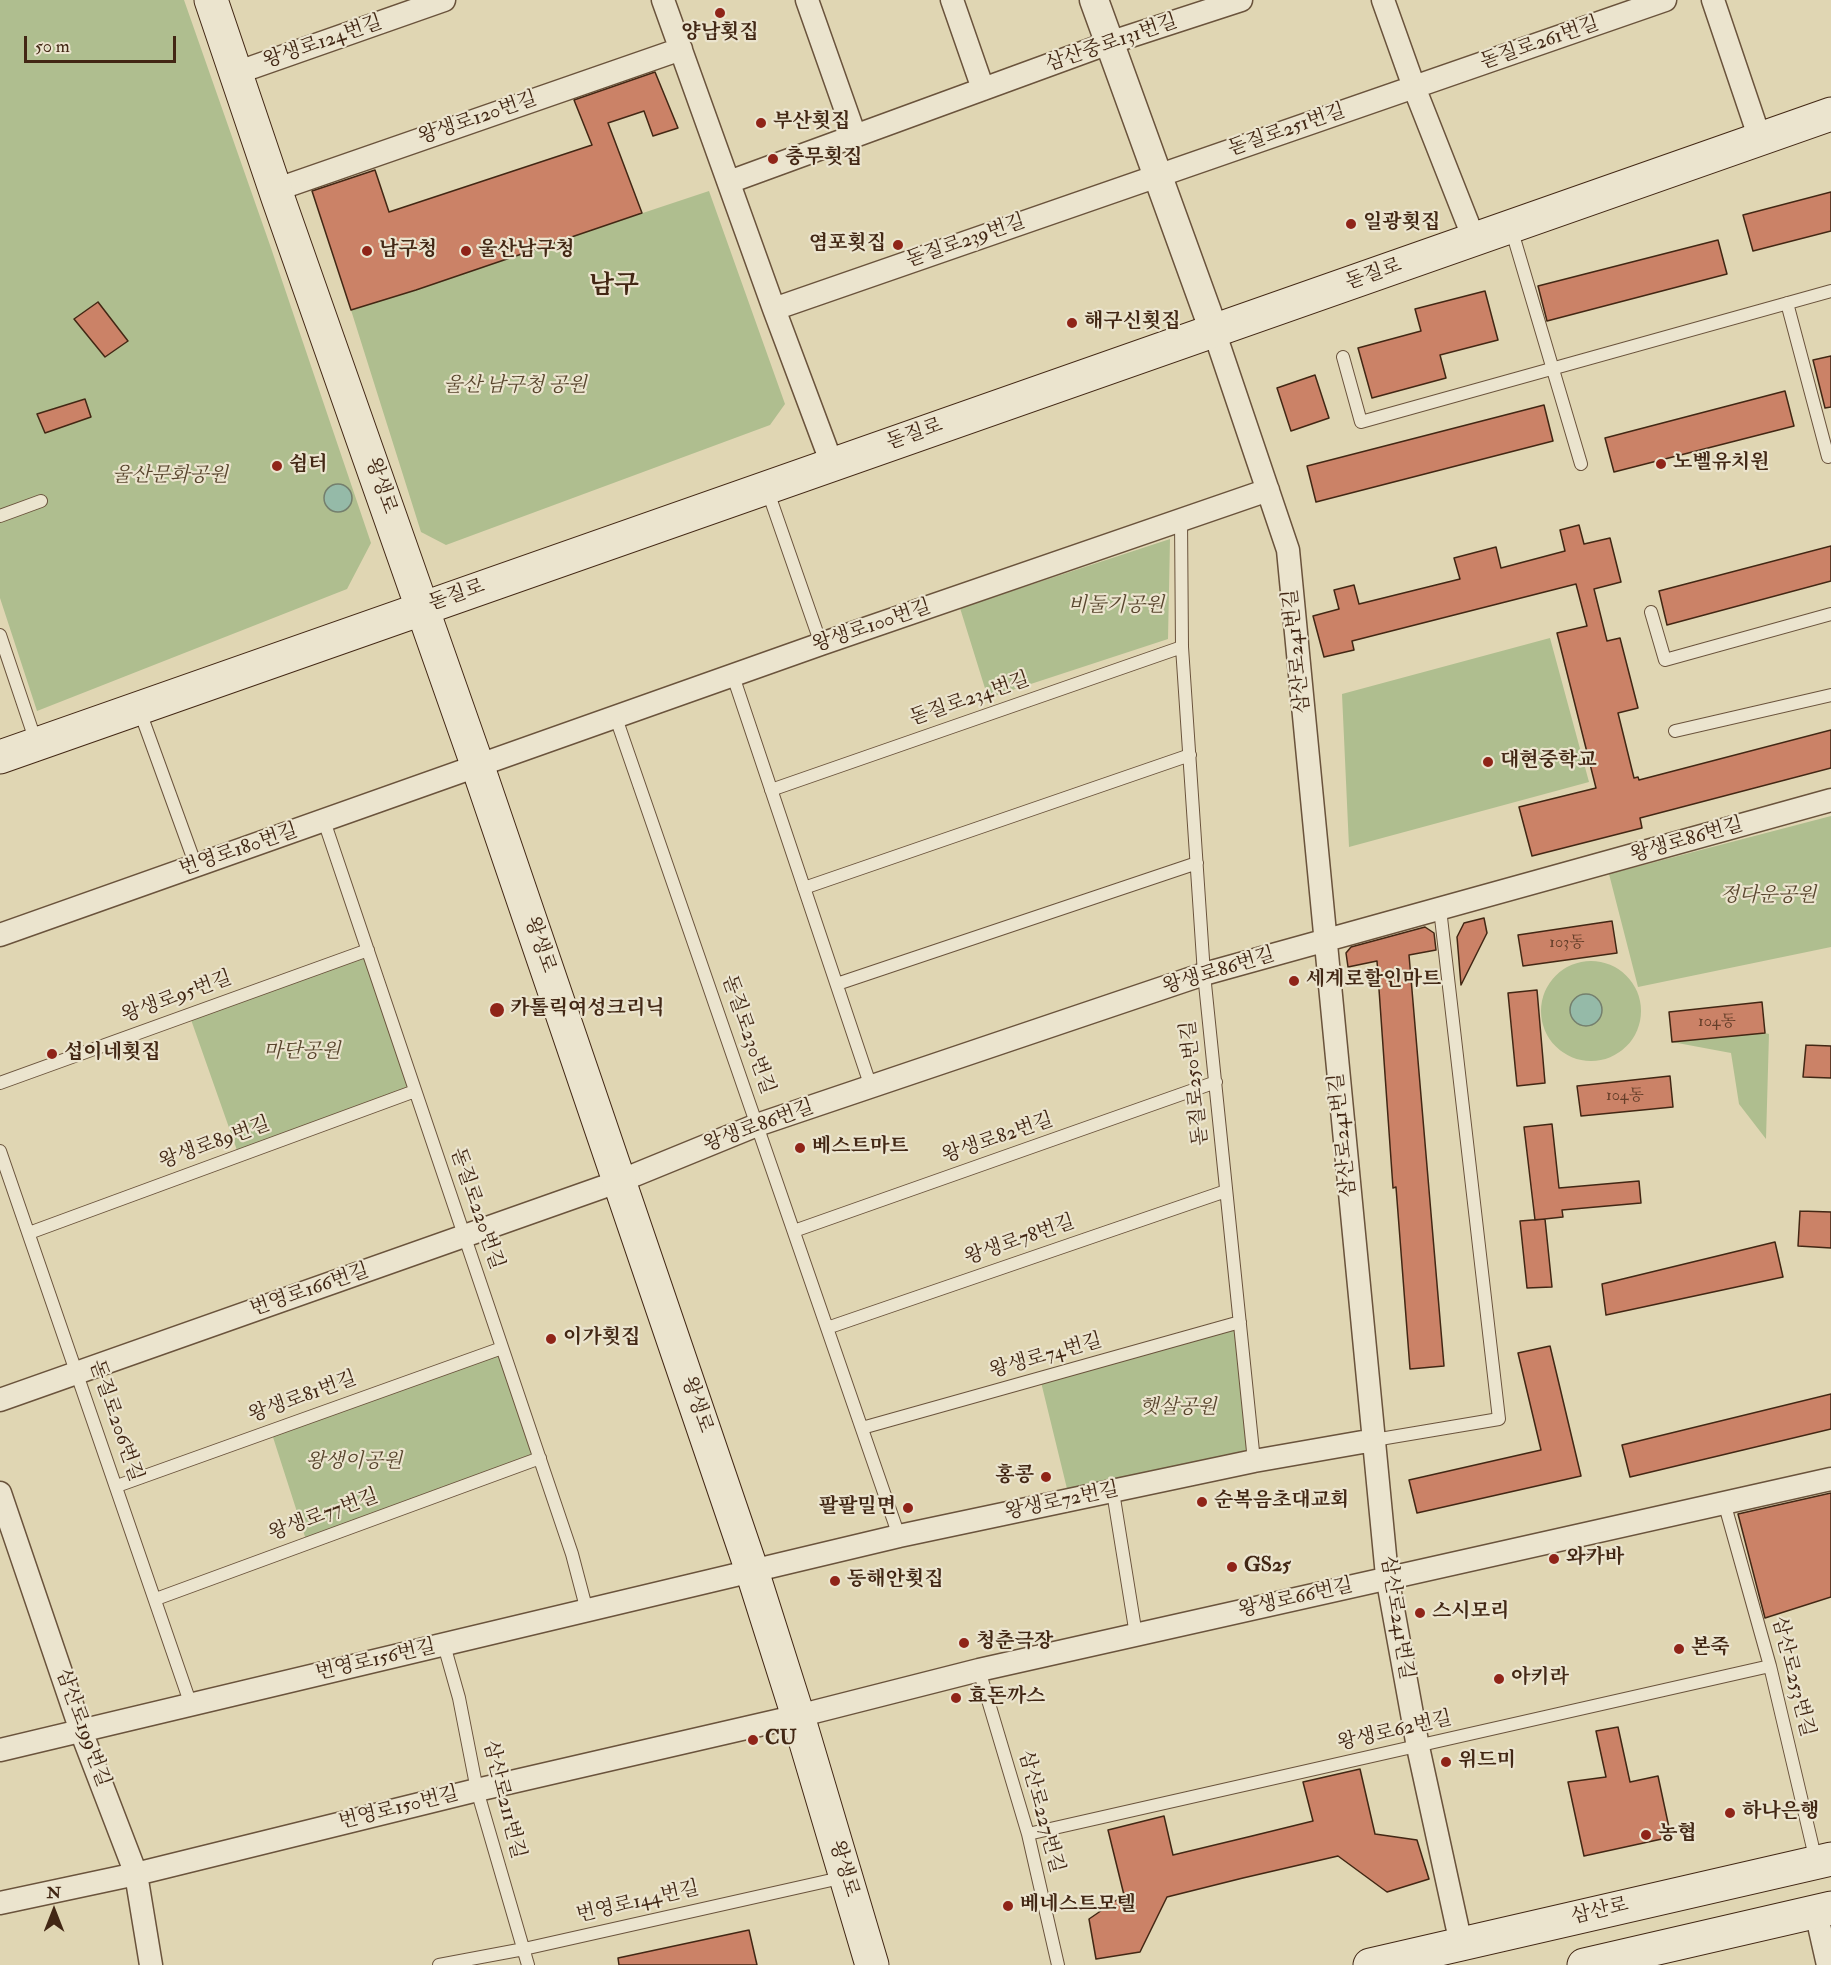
<!DOCTYPE html>
<meta charset="utf-8">
<style>
body{margin:0}
#map{position:relative;width:1831px;height:1965px;overflow:hidden;background:#e0d6b3;font-family:"IM FELL Double Pica",serif}
canvas{display:block}
.north{position:absolute;left:24px;top:1881px;width:60px;height:60px;-webkit-text-stroke:4px #ebe4ce;paint-order:stroke;rotate:0deg;font-size:16px;font-weight:700;line-height:24px;text-align:center;color:#422714}
.north::after{content:'';display:block;margin:auto;width:21px;height:27px;background:#422714;clip-path:polygon(50% 0,100% 100%,50% 72%,0 100%)}
.scale{position:absolute;left:24px;top:36px;width:152px;height:27px;box-sizing:border-box;border:3px solid #422714;border-top:0;padding-left:8px;font-size:18px;line-height:21px;white-space:nowrap;color:#422714;-webkit-text-stroke:4px #ebe4ce;paint-order:stroke}
</style>
<div id="map">
<canvas width="1831" height="1965"></canvas>
<div class="north">N</div>
<div class="scale">50 m</div>
</div>
<script>
const context = document.querySelector('canvas').getContext('2d');
context.lineJoin = 'round';
function fillPath(path, color) { context.fillStyle = color; context.fill(path, 'evenodd'); }
const toPath = rows => new Path2D(rows.map(r => 'M' + r).join(''));
function stroke(path, color, width, dash) { context.strokeStyle = color; context.lineWidth = width; context.lineCap = dash ? 'butt' : 'round'; context.setLineDash(dash || []); context.stroke(path); }
function write(font, color, halo, rows, align = 'center') {
  context.font = font + ' "IM FELL Double Pica","Noto Serif KR",serif'; context.lineWidth = 4.5; context.setLineDash([]); context.textBaseline = 'middle'; context.strokeStyle = halo; context.fillStyle = color; for (const [text, x, y, turn = 0] of rows) {
    context.save(); context.translate(x, y); context.rotate((+turn || 0) * Math.PI / 180); context.textAlign = isNaN(turn) ? turn : align; if (halo) context.strokeText(text, 0, 0); context.fillText(text, 0, 0); context.restore();
  }
}
fillPath(toPath([
 [0,0,184,0,271,248,371,543,347,589,37,711,0,598],
 [709,191,785,404,770,425,446,545,421,532,351,310],
 [1170,539,1168,639,988,698,960,608],
 [1550,638,1589,782,1349,847,1342,694],
 [1831,816,1831,947,1638,987,1609,874],
 [368,950,415,1091,239,1156,189,1014],
 '1541 1011a50 50 0 1 1 100 0a50 50 0 1 1-100 0Z',
 [1765,1033,1769,1034,1766,1139,1739,1104,1731,1053,1672,1042],
 [1240,1322,1254,1461,1070,1501,1040,1378],
 [502,1348,540,1458,307,1543,271,1431]
]), '#afbe8f');
const water = toPath([
 '324 498a14 14 0 1 1 28 0a14 14 0 1 1-28 0Z',
 '1570 1010a16 16 0 1 1 32 0a16 16 0 1 1-32 0Z'
]);
fillPath(water, '#95baa8');
stroke(water, '#747f6d', 1.5);
const building = toPath([
 [655,72,678,128,653,136,644,111,608,123,642,213,416,290,351,310,312,191,375,170,389,212,592,145,574,100,655,72],
 [1831,192,1831,231,1753,251,1743,215,1831,192],
 [1718,240,1727,274,1547,321,1538,286,1718,240],
 [1485,291,1498,340,1440,355,1446,378,1372,398,1358,348,1421,331,1415,309,1485,291],
 [98,302,128,341,105,357,74,319,98,302],
 [1831,356,1831,407,1825,408,1813,360,1831,356],
 [1315,375,1329,418,1291,431,1277,388,1315,375],
 [1785,391,1794,426,1614,472,1605,438,1785,391],
 [85,399,91,417,45,433,37,414,85,399],
 [1544,405,1553,441,1316,502,1307,466,1544,405],
 [1579,525,1584,544,1610,538,1621,582,1594,589,1607,641,1620,638,1638,708,1618,713,1634,778,1638,777,1639,780,1831,730,1831,768,1640,818,1642,828,1532,856,1519,807,1596,788,1557,633,1587,626,1576,584,1352,641,1354,650,1324,657,1313,616,1339,609,1334,590,1354,585,1359,604,1460,579,1454,558,1496,547,1501,568,1565,551,1560,530,1579,525],
 [1831,546,1831,581,1667,625,1659,591,1831,546],
 [1484,918,1487,933,1461,985,1457,937,1464,923,1484,918],
 [1612,921,1617,953,1523,966,1518,935,1612,921],
 [1425,927,1434,933,1436,950,1409,955,1444,1366,1410,1369,1396,1187,1393,1188,1377,961,1348,967,1346,953,1351,947,1425,927],
 [1537,990,1545,1083,1517,1086,1508,993,1537,990],
 [1762,1002,1765,1033,1672,1042,1669,1012,1762,1002],
 [1806,1045,1831,1046,1831,1078,1803,1077,1806,1045],
 [1670,1076,1673,1107,1581,1116,1577,1086,1670,1076],
 [1552,1124,1559,1188,1639,1181,1641,1203,1562,1210,1563,1217,1535,1220,1524,1127,1552,1124],
 [1800,1211,1831,1212,1831,1248,1798,1246,1800,1211],
 [1545,1219,1552,1287,1527,1288,1520,1221,1545,1219],
 [1775,1242,1783,1277,1606,1315,1602,1284,1775,1242],
 [1550,1346,1581,1476,1417,1513,1409,1480,1541,1450,1518,1353,1550,1346],
 [1831,1394,1831,1429,1630,1477,1622,1445,1831,1394],
 [1831,1493,1831,1597,1765,1618,1738,1514,1831,1493],
 [1618,1727,1630,1782,1658,1776,1671,1837,1584,1856,1568,1782,1606,1777,1596,1731,1618,1727],
 [1360,1769,1375,1834,1417,1840,1429,1879,1387,1892,1338,1856,1243,1878,1167,1897,1140,1952,1096,1959,1089,1919,1124,1895,1108,1830,1164,1816,1173,1855,1252,1836,1313,1821,1303,1782,1360,1769],
 [749,1930,757,1965,619,1965,618,1958,749,1930]
]);
fillPath(building, '#cb8267');
stroke(building, '#422714', 1.5);
const service = toPath([
 [1511,228,1581,464],
 [1787,303,1828,457],
 [1343,357,1361,422,1831,291],
 [767,489,821,644],
 [0,516,41,501],
 [1181,520,1182,647,1204,974,1254,1461],
 [1651,612,1665,660,1831,614],
 [0,635,36,742],
 [733,676,871,1087],
 [139,709,196,866],
 [616,718,899,1536],
 [1675,731,1831,695],
 [771,790,1182,647],
 [324,821,572,1554,587,1611],
 [804,888,1190,755],
 [837,984,1197,863],
 [0,1083,368,950],
 [0,1151,191,1705],
 [794,1231,1216,1082],
 [29,1233,415,1091],
 [827,1328,1226,1191],
 [862,1428,1240,1322],
 [1374,1440,1499,1419,1440,909],
 [117,1486,502,1348],
 [1113,1492,1136,1635],
 [1724,1502,1770,1666,1816,1861],
 [156,1599,540,1458],
 [444,1645,459,1698,477,1790,528,1965],
 [979,1670,1028,1834,1058,1965],
 [1028,1834,1770,1666],
 [439,1965,524,1949,845,1877]
]);
const minor = toPath([
 [663,0,774,309,832,464],
 [807,0,855,136],
 [952,0,983,89],
 [1383,0,1414,87,1474,239],
 [1713,0,1760,139],
 [236,73,444,0],
 [729,182,1109,43,1241,0],
 [275,190,681,49],
 [774,309,1665,0],
 [1214,331,1288,550,1387,1576,1418,1747,1461,1944],
 [0,935,821,644,1268,490],
 [0,1400,620,1181,757,1125,1204,974,1831,800],
 [0,1493,81,1731,136,1874,151,1965],
 [0,1750,899,1536,1254,1461,1374,1440],
 [0,1903,136,1874,477,1790,798,1716,979,1670,1831,1479],
 [1816,1912,1828,1965]
]);
const tertiary = toPath([
 [1094,0,1214,331]
]);
const secondary = toPath([
 [211,0,278,198,478,767,752,1571,798,1716,872,1965],
 [0,757,1831,114],
 [1370,1965,1831,1859],
 [1584,1965,1831,1908]
]);
stroke(service, '#6a533c', 14);
stroke(minor, '#6a533c', 25);
stroke(tertiary, '#6a533c', 31);
stroke(secondary, '#422714', 35);
stroke(service, '#ebe4ce', 12);
stroke(minor, '#ebe4ce', 22);
stroke(tertiary, '#ebe4ce', 28);
stroke(secondary, '#ebe4ce', 33);
for (const [x, y, r, color] of [
 [720,13,6,"#8f2418"],
 [761,123,6,"#8f2418"],
 [773,159,6,"#8f2418"],
 [1351,224,6,"#8f2418"],
 [898,245,6,"#8f2418"],
 [367,251,6,"#8f2418"],
 [466,251,6,"#8f2418"],
 [1072,323,6,"#8f2418"],
 [1661,464,6,"#8f2418"],
 [277,466,6,"#8f2418"],
 [1488,762,6,"#8f2418"],
 [1294,981,6,"#8f2418"],
 [497,1010,8,"#8f2418"],
 [52,1054,6,"#8f2418"],
 [800,1148,6,"#8f2418"],
 [551,1339,6,"#8f2418"],
 [1046,1477,6,"#8f2418"],
 [1202,1502,6,"#8f2418"],
 [908,1508,6,"#8f2418"],
 [1554,1559,6,"#8f2418"],
 [1232,1567,6,"#8f2418"],
 [835,1581,6,"#8f2418"],
 [1420,1613,6,"#8f2418"],
 [964,1643,6,"#8f2418"],
 [1679,1649,6,"#8f2418"],
 [1499,1679,6,"#8f2418"],
 [956,1698,6,"#8f2418"],
 [753,1740,6,"#8f2418"],
 [1446,1762,6,"#8f2418"],
 [1730,1813,6,"#8f2418"],
 [1646,1835,6,"#8f2418"],
 [1008,1906,6,"#8f2418"]
]) { const dot = new Path2D(); dot.arc(x, y, r, 0, 2 * Math.PI); context.fillStyle = color; context.fill(dot); stroke(dot, '#ebe4ce', 2); }
write('16px', '#643e29', null, [
 ["103동",1567,944],
 ["104동",1717,1023],
 ["104동",1625,1097]
]);
write('bold 20px', '#422714', '#ebe4ce', [
 ["양남횟집",720,34,"center"],
 ["부산횟집",773,123],
 ["충무횟집",785,159],
 ["일광횟집",1363,224],
 ["염포횟집",886,245,"right"],
 ["남구청",379,251],
 ["울산남구청",478,251],
 ["해구신횟집",1084,323],
 ["노벨유치원",1673,464],
 ["쉼터",289,466],
 ["대현중학교",1500,762],
 ["세계로할인마트",1306,981],
 ["카톨릭여성크리닉",510,1010],
 ["섭이네횟집",64,1054],
 ["베스트마트",812,1148],
 ["이가횟집",563,1339],
 ["홍콩",1034,1477,"right"],
 ["순복음초대교회",1214,1502],
 ["팔팔밀면",896,1508,"right"],
 ["와카바",1566,1559],
 ["GS25",1244,1567],
 ["동해안횟집",847,1581],
 ["스시모리",1432,1613],
 ["청춘극장",976,1643],
 ["본죽",1691,1649],
 ["아키라",1511,1679],
 ["효돈까스",968,1698],
 ["CU",765,1740],
 ["위드미",1458,1762],
 ["하나은행",1742,1813],
 ["농협",1658,1835],
 ["베네스트모텔",1020,1906]
], 'left');
write('20px', '#422714', '#ebe4ce', [
 ["왕생로124번길",323,43,-19],
 ["삼산중로131번길",1112,44,-19],
 ["돋질로261번길",1540,44,-19],
 ["왕생로120번길",478,119,-19],
 ["돋질로251번길",1287,131,-19],
 ["돋질로239번길",966,242,-19],
 ["돋질로",1374,275,-19],
 ["돋질로",915,435,-19],
 ["왕생로",380,486,71],
 ["돋질로",457,596,-19],
 ["왕생로100번길",872,627,-19],
 ["삼산로241번길",1298,651,-96],
 ["돋질로234번길",970,700,-19],
 ["왕생로86번길",1687,841,-16],
 ["번영로180번길",239,851,-19],
 ["왕생로",539,945,71],
 ["왕생로86번길",1219,972,-17],
 ["왕생로95번길",177,998,-20],
 ["돋질로230번길",747,1035,71],
 ["돋질로250번길",1196,1083,-96],
 ["왕생로86번길",759,1127,-20],
 ["삼산로241번길",1344,1135,-96],
 ["왕생로82번길",998,1139,-19],
 ["왕생로89번길",215,1144,-20],
 ["돋질로220번길",476,1209,71],
 ["왕생로78번길",1020,1241,-19],
 ["번영로166번길",310,1291,-19],
 ["왕생로74번길",1046,1357,-16],
 ["왕생로81번길",303,1398,-20],
 ["왕생로",696,1405,71],
 ["돋질로206번길",115,1421,71],
 ["왕생로72번길",1062,1502,-12],
 ["왕생로77번길",324,1516,-20],
 ["왕생로66번길",1296,1599,-13],
 ["삼산로241번길",1396,1618,81],
 ["번영로156번길",376,1661,-13],
 ["삼산로253번길",1792,1677,76],
 ["삼산로199번길",82,1728,70],
 ["왕생로62번길",1395,1732,-13],
 ["삼산로211번길",503,1800,76],
 ["번영로150번길",399,1809,-14],
 ["삼산로227번길",1040,1812,75],
 ["왕생로",843,1869,73],
 ["번영로144번길",638,1903,-13],
 ["삼산로",1600,1912,-13]
]);
write('italic 20px', '#58452d', '#ebe4ce', [
 ["울산 남구청 공원",515,387],
 ["울산문화공원",170,477],
 ["비둘기공원",1116,607],
 ["정다운공원",1768,897],
 ["마단공원",302,1053],
 ["햇살공원",1178,1409],
 ["왕생이공원",354,1463]
]);
write('bold 26px', '#422714', '#ebe4ce', [
 ["남구",614,287]
]);
</script>
